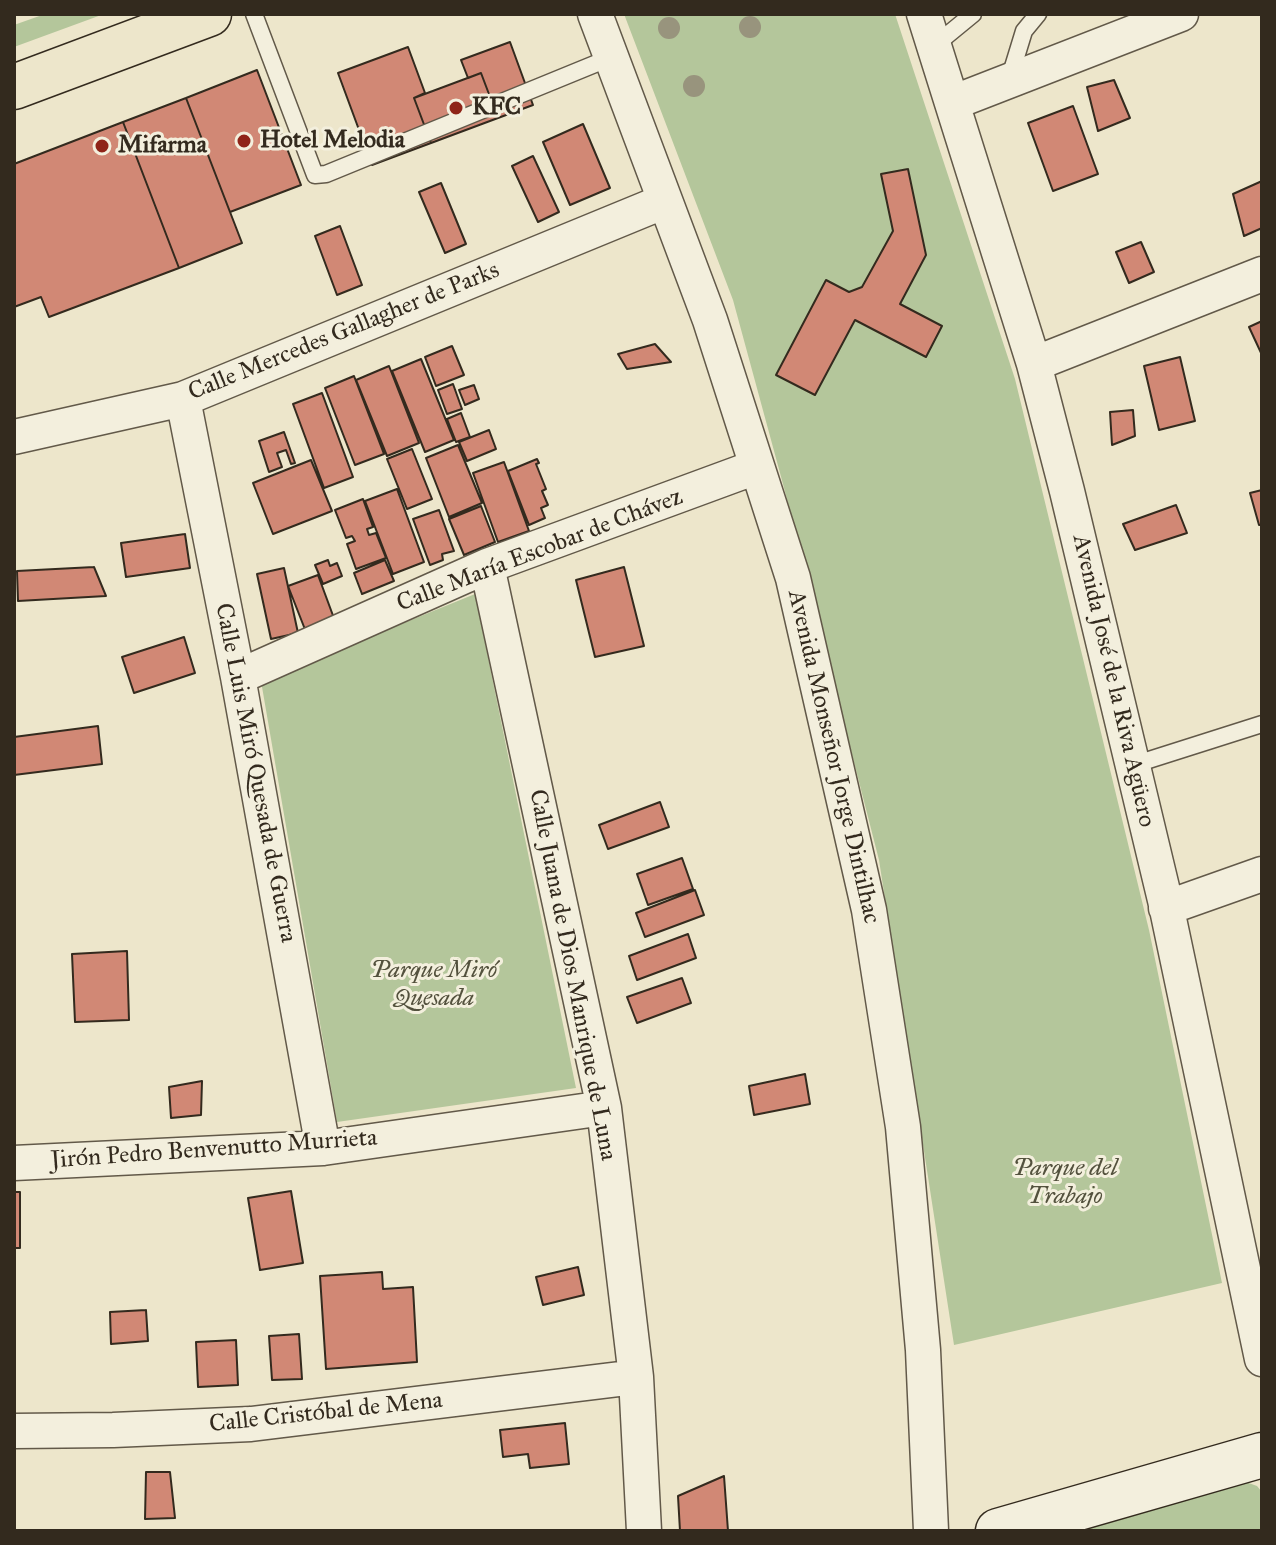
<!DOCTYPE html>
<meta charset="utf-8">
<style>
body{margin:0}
#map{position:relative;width:1276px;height:1545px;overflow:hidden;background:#ede6cb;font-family:"IM FELL Great Primer",serif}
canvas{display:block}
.frame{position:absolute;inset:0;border:16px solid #332a1e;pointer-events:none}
</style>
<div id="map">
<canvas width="1276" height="1545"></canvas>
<div class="frame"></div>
</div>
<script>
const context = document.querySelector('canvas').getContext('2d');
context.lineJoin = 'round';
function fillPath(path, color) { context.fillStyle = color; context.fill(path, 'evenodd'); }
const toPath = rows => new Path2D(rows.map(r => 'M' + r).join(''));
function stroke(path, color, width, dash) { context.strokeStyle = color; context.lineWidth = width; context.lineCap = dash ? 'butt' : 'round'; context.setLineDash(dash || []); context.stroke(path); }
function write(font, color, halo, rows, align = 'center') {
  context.font = font + ' "IM FELL Great Primer",serif'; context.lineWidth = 6; context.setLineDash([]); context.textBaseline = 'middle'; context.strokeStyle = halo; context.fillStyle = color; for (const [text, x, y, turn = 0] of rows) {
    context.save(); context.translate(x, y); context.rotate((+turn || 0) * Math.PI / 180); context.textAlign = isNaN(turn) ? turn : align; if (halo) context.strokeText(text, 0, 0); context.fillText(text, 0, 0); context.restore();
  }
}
fillPath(toPath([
 [45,14,104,14,14,47,14,25],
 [624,14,895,14,1015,379,1149,930,1222,1283,954,1345,879,860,783,484,733,300],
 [475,594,576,1088,337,1122,261,681],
 [1246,1482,1257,1486,1262,1492,1262,1531,1078,1531]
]), '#b4c69b');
const building = toPath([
 [510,42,533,105,498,118,481,73,468,78,461,60,510,42],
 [408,47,425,93,414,98,431,143,372,165,338,73,408,47],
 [257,70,301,185,230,212,186,98,257,70],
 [481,73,498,118,431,143,414,98,481,73],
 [1114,80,1130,118,1098,131,1087,87,1114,80],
 [186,98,242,243,179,268,123,122,186,98],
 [1073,106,1098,174,1053,191,1028,123,1073,106],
 [123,122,179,268,49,317,41,297,14,307,14,164,123,122],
 [583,124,610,188,570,205,543,142,583,124],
 [533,156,559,212,538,222,512,166,533,156],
 [908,169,926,255,900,304,942,326,926,357,855,320,815,395,776,375,826,280,849,292,862,287,893,231,881,174,908,169],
 [1262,181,1262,228,1244,236,1233,194,1262,181],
 [441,183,466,244,445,253,419,192,441,183],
 [340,226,362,285,337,295,315,236,340,226],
 [1141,242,1154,272,1129,283,1116,252,1141,242],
 [1262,321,1262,355,1249,327,1262,321],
 [655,344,671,362,627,369,618,354,655,344],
 [452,346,464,375,436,386,425,357,452,346],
 [1180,357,1195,421,1159,430,1144,366,1180,357],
 [421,359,454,440,425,452,392,371,421,359],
 [389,366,419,443,387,456,356,380,389,366],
 [354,376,384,454,355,465,325,388,354,376],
 [453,384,462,409,447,414,438,390,453,384],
 [474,385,479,399,465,405,459,390,474,385],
 [322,393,353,477,324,488,293,404,322,393],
 [1133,410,1135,436,1112,445,1110,412,1133,410],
 [461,413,470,437,456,442,447,419,461,413],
 [489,430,496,449,467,461,459,442,489,430],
 [284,432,295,463,291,464,286,450,277,453,282,467,269,472,259,441,284,432],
 [458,445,482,503,449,517,426,458,458,445],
 [412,449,432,499,407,509,387,459,412,449],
 [537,459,539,463,536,464,546,489,542,491,548,505,541,508,545,518,529,525,508,471,537,459],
 [311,460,332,511,273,534,253,483,311,460],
 [504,462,529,531,498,542,473,473,504,462],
 [397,489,424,562,393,574,365,501,397,489],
 [1262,490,1262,525,1259,525,1250,493,1262,490],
 [363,499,373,527,367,529,369,535,376,533,386,558,356,569,347,544,355,541,352,536,346,538,335,510,363,499],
 [1176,505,1187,533,1135,550,1123,524,1176,505],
 [481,506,495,542,464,555,449,519,481,506],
 [439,510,454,551,442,554,443,560,430,565,413,519,439,510],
 [185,534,190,568,126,577,121,543,185,534],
 [328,560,330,566,337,563,342,576,323,584,315,565,328,560],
 [385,560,394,581,362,594,354,573,385,560],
 [94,567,106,596,18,601,17,571,94,567],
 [624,567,644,646,595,657,576,580,624,567],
 [284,568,298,633,271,639,257,574,284,568],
 [318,575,335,621,306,632,288,586,318,575],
 [184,637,195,673,134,693,122,657,184,637],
 [98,726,102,764,14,775,14,737,98,726],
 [660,802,669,827,608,849,599,825,660,802],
 [682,858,693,889,648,905,637,874,682,858],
 [695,890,704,915,645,937,636,913,695,890],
 [688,934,696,958,637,980,629,956,688,934],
 [127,951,129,1020,75,1022,72,954,127,951],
 [682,978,691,1003,637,1023,627,997,682,978],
 [805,1074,810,1104,754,1115,749,1086,805,1074],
 [202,1081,201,1115,171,1118,169,1087,202,1081],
 [291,1191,303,1263,260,1270,248,1198,291,1191],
 [14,1192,20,1192,20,1248,14,1248,14,1192],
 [578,1267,584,1295,543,1305,536,1277,578,1267],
 [382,1272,383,1289,413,1287,417,1362,326,1369,320,1276,382,1272],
 [146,1310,148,1341,111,1344,110,1312,146,1310],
 [299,1334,302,1379,272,1380,269,1336,299,1334],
 [236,1340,238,1385,198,1387,196,1342,236,1340],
 [565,1423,569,1464,530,1468,528,1454,503,1457,500,1430,565,1423],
 [146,1472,170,1472,175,1518,145,1519,146,1472],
 [724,1476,728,1531,680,1531,678,1496,724,1476]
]);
fillPath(building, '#d18875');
stroke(building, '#332a1e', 2);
const lane = toPath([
 [254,14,315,175,326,174,612,57],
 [934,46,973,14],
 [1009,80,1024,31,1038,14],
 [1133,765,1262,724]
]);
const street = toPath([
 [595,14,710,320,793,578,869,910,903,1127,923,1350,931,1531],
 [924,14,1034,364,1067,491,1165,900,1262,1359],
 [952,103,1181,14],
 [1034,364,1262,274],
 [183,399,238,677,323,1148],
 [14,437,183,399,665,201],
 [487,566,604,1108,636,1377,644,1531],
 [238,677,487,566,756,467],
 [1166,908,1262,874],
 [14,1163,323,1148,604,1108],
 [14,1431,113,1430,251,1424,636,1377]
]);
const secondary = toPath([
 [998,1531,1262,1455]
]);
const primary = toPath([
 [14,87,209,14]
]);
stroke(lane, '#625949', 19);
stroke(street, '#625949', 37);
stroke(secondary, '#332a1e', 47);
stroke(primary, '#332a1e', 47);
stroke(lane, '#f3efdd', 16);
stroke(street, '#f3efdd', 34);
stroke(secondary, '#f3efdd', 44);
stroke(primary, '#ede6cb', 44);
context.fillStyle = '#98947d';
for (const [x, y] of [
 [750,27],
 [669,28],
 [694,86]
]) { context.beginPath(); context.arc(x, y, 11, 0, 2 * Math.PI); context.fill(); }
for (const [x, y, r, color] of [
 [456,108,8,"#8f2418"],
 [244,141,8,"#8f2418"],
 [102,146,8,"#8f2418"]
]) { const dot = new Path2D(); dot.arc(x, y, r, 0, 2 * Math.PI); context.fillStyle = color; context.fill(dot); stroke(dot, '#f3efdd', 3); }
write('bold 24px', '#332a1e', '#f3efdd', [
 ["KFC",472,108],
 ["Hotel Melodia",260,141],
 ["Mifarma",118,146]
], 'left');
write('24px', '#332a1e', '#f3efdd', [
 ["Calle Mercedes Gallagher de Parks",344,332,-22],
 ["Calle María Escobar de Chávez",540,551,-21],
 ["Avenida José de la Riva Agüero",1113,681,77],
 ["Avenida Monseñor Jorge Dintilhac",833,757,77],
 ["Calle Luis Miró Quesada de Guerra",255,773,79],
 ["Calle Juana de Dios Manrique de Luna",572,975,79],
 ["Jirón Pedro Benvenutto Murrieta",214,1150,-4],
 ["Calle Cristóbal de Mena",326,1413,-6]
]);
write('italic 24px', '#53513d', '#f3efdd', [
 ["Parque Miró",434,971],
 ["Quesada",434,999],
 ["Parque del",1065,1169],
 ["Trabajo",1065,1197]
]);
</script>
